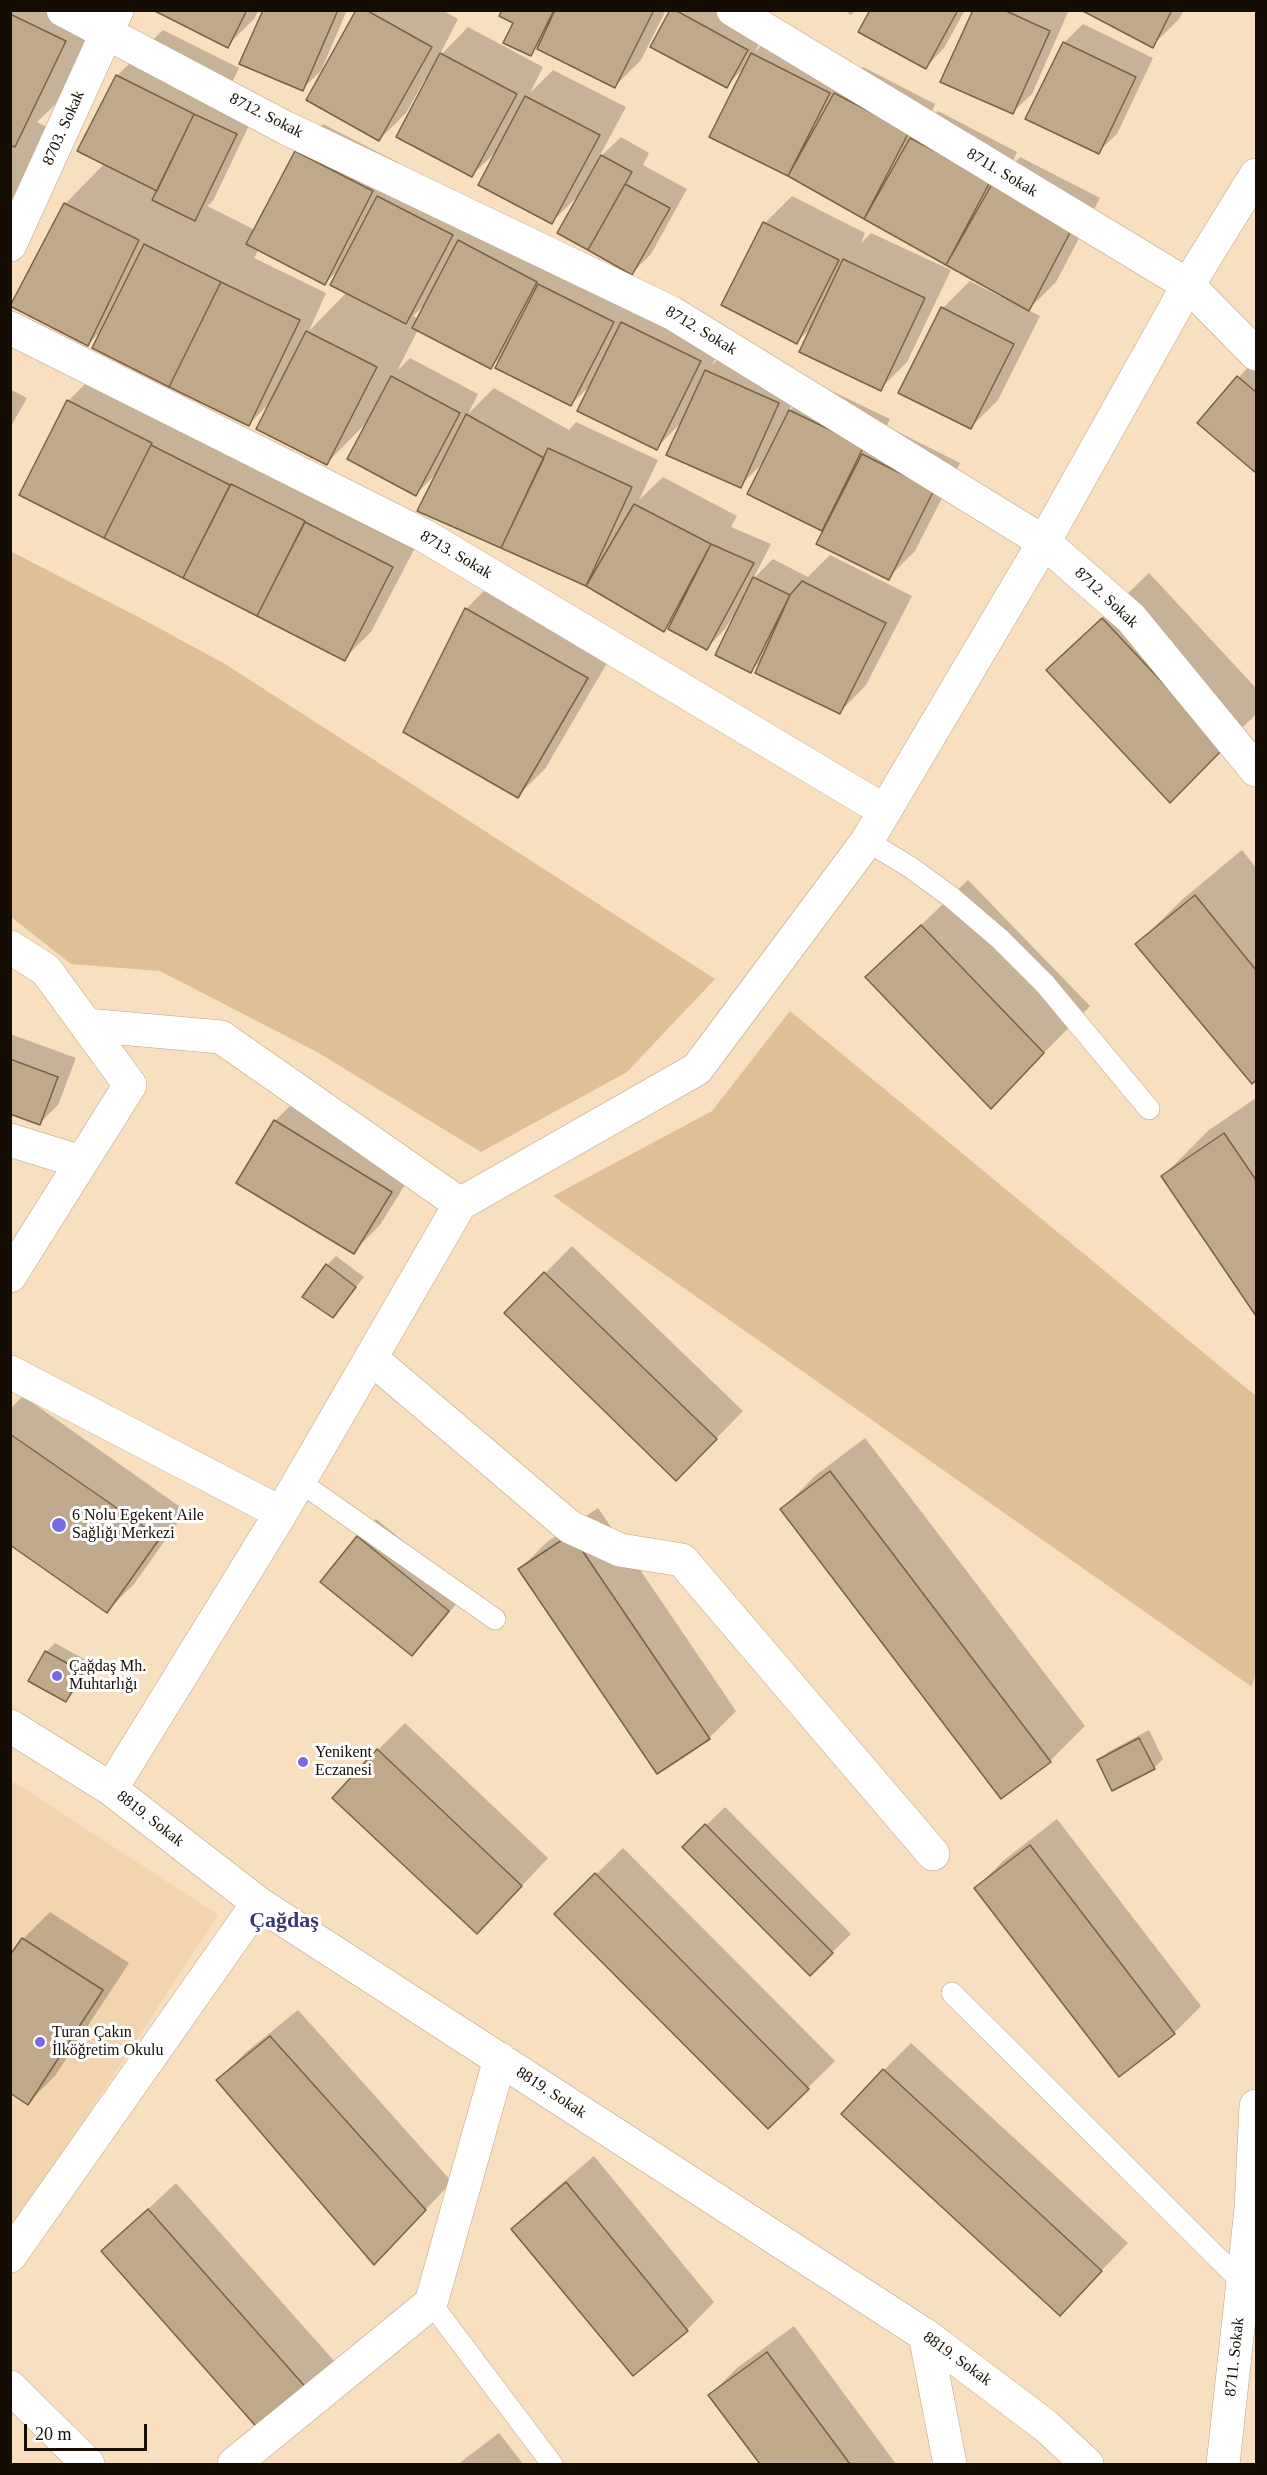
<!DOCTYPE html>
<meta charset="utf-8">
<style>
body{margin:0}
#map{position:relative;width:1267px;height:2475px;overflow:hidden;background:#f8dfbf;font-family:Georgia,serif}
canvas{display:block}
.frame{position:absolute;inset:0;border:12px solid #150d03;pointer-events:none}
.scale{position:absolute;left:24px;top:2424px;width:123px;height:27px;box-sizing:border-box;border:3px solid #150d03;border-top:0;padding-left:8px;font-size:18px;line-height:21px;white-space:nowrap;color:#150d03;-webkit-text-stroke:4px #fff;paint-order:stroke}
</style>
<div id="map">
<canvas width="1267" height="2475"></canvas>
<div class="frame"></div>
<div class="scale">20 m</div>
</div>
<script>
const context = document.querySelector('canvas').getContext('2d');
context.lineJoin = 'round';
function fillPath(path, color) { context.fillStyle = color; context.fill(path, 'evenodd'); }
const toPath = rows => new Path2D(rows.map(r => 'M' + r).join(''));
function stroke(path, color, width, dash) { context.strokeStyle = color; context.lineWidth = width; context.lineCap = dash ? 'butt' : 'round'; context.setLineDash(dash || []); context.stroke(path); }
function write(font, color, halo, rows, align = 'center') {
  context.font = font + ' Georgia,serif'; context.lineWidth = 6; context.setLineDash([]); context.textBaseline = 'middle'; context.strokeStyle = halo; context.fillStyle = color; for (const [text, x, y, turn = 0] of rows) {
    context.save(); context.translate(x, y); context.rotate((+turn || 0) * Math.PI / 180); context.textAlign = isNaN(turn) ? turn : align; if (halo) context.strokeText(text, 0, 0); context.fillText(text, 0, 0); context.restore();
  }
}
fillPath(toPath([
 [11,1780,218,1915,11,2232]
]), '#f2d4ae');
fillPath(toPath([
 [10,551,144,620,225,664,715,979,627,1072,481,1152,317,1052,160,971,71,964,11,917],
 [790,1011,1256,1396,1256,1671,1252,1687,553,1196,712,1111]
]), '#dfbf95');
fillPath(toPath([
 [10,10,103,10,61,99,37,122,54,131,10,221],
 [157,10,259,10,254,19,227,46],
 [264,10,347,10,321,71,302,89],
 [358,10,442,10,458,19,438,58,468,27,543,67,530,93,553,70,626,107,598,159,621,137,649,153,643,165,687,189,651,254,632,273,580,194,552,222,497,151,472,175,425,79,406,113,379,140],
 [504,10,666,10,641,60,614,87,537,47,530,54,515,22],
 [672,10,726,10,765,31,755,52,779,27,849,81,863,67,935,104,927,123,938,111,1017,152,1009,169,1020,157,1100,198,1056,282,1028,310,1040,316,998,400,971,427,943,308,970,281,1001,297,1002,294,789,175,744,68,726,86],
 [844,10,856,10,851,15],
 [871,10,965,10,944,48,926,67],
 [974,10,1068,12,1032,94,1013,112],
 [1084,10,1184,10,1179,19,1152,46],
 [1083,24,1153,58,1117,134,1098,152,1064,43],
 [163,30,239,68,223,101,254,115,213,201,207,206,255,230,296,152,323,124,399,163,388,186,479,208,465,235,486,214,640,295,631,315,649,296,727,334,712,365,733,344,805,376,789,411,817,384,890,419,882,437,890,428,960,463,915,551,888,578,824,530,749,494,763,463,740,486,682,422,656,448,592,384,571,404,502,356,491,367,418,330,397,371,410,358,478,394,468,414,494,388,569,430,576,422,658,460,639,500,663,477,737,516,731,527,771,544,753,579,773,559,808,577,830,555,912,596,866,685,839,713,763,658,751,671,735,617,733,616,725,629,707,648,674,620,664,630,586,585,419,510,437,473,416,494,366,423,327,463,271,402,249,424,102,330,88,344,65,204,105,163,117,76],
 [259,249,325,283,341,268,347,292,309,331,326,293,254,258],
 [427,302,419,319,413,316],
 [792,196,865,233,861,243,871,233,951,270,907,362,880,389,812,327,797,342,765,223],
 [1256,358,1256,471,1199,423],
 [95,374,419,540,371,632,344,659,21,495,68,401],
 [10,389,27,398,10,428],
 [1149,573,1256,688,1256,714,1170,801,1048,670],
 [493,582,614,651,545,769,517,796,466,609],
 [1242,850,1256,868,1256,1078,1252,1082,1137,944,1184,898],
 [968,880,1090,1006,991,1107,867,977],
 [10,1034,76,1058,58,1105,40,1123,10,1112],
 [302,1094,418,1164,380,1225,353,1252,275,1121],
 [1256,1098,1256,1313,1163,1176,1209,1130],
 [572,1246,743,1411,703,1452,506,1313],
 [336,1256,364,1277,333,1316,327,1265],
 [23,1396,186,1511,134,1584,107,1611,10,1543,10,1409],
 [865,1438,1085,1726,1050,1761,1001,1797,782,1509,816,1475],
 [598,1508,736,1711,709,1738,520,1569,547,1542],
 [376,1519,466,1592,430,1636,411,1654,358,1537],
 [55,1643,91,1663,74,1692,66,1701,46,1652],
 [405,1723,548,1858,504,1905,378,1750],
 [1149,1730,1163,1759,1154,1768,1099,1761,1108,1752],
 [725,1807,851,1934,810,1974,684,1847],
 [1057,1819,1201,2006,1174,2033,976,1888,1003,1861],
 [623,1848,835,2061,768,2127,556,1914],
 [50,1912,129,1963,55,2076,28,2103,23,1939],
 [298,2010,452,2182,400,2236,218,2080,245,2053],
 [911,2043,1128,2243,1060,2314,884,2070],
 [594,2156,714,2302,687,2330,633,2374,513,2229,540,2202],
 [176,2183,335,2362,308,2389,103,2251],
 [794,2326,896,2464,761,2464,710,2395,737,2368],
 [499,2433,523,2464,458,2464]
]), '#0003');
const building = toPath([
 [153,10,247,10,228,48,153,10],
 [263,10,338,10,303,91,239,64,263,10],
 [356,10,366,10,432,47,379,141,306,100,356,10],
 [502,10,554,10,531,56,503,43,513,23,499,16,502,10],
 [555,10,654,10,615,88,537,49,555,10],
 [670,10,675,10,748,50,727,88,650,47,670,10],
 [870,10,958,10,926,69,858,32,870,10],
 [973,10,1004,10,1050,31,1013,114,940,82,973,10],
 [1081,10,1172,10,1153,48,1081,10],
 [10,14,66,41,15,147,10,145,10,14],
 [1063,42,1136,77,1099,154,1025,119,1063,42],
 [440,53,517,94,472,177,396,137,440,53],
 [751,53,830,93,788,176,709,137,751,53],
 [116,75,194,114,157,191,77,151,116,75],
 [834,93,909,132,864,219,788,176,834,93],
 [525,96,600,135,552,224,478,185,525,96],
 [194,114,237,134,195,221,152,200,194,114],
 [910,138,991,180,946,265,864,219,910,138],
 [295,151,373,191,325,285,246,244,295,151],
 [601,155,632,172,588,250,557,233,601,155],
 [625,184,670,208,632,275,588,250,625,184],
 [992,184,1074,225,1029,311,946,265,992,184],
 [377,196,453,235,406,324,330,285,377,196],
 [64,203,139,240,88,346,10,306,64,203],
 [763,222,839,260,797,344,721,305,763,222],
 [458,240,537,282,491,369,412,328,458,240],
 [144,244,221,282,169,387,92,348,144,244],
 [843,259,925,298,881,391,799,352,843,259],
 [221,282,300,320,249,426,169,387,221,282],
 [538,284,614,322,571,406,495,368,538,284],
 [941,307,1014,344,971,429,898,393,941,307],
 [621,322,701,361,657,450,577,411,621,322],
 [306,331,377,367,327,465,256,429,306,331],
 [705,370,779,403,741,488,666,455,705,370],
 [391,376,460,413,416,496,347,459,391,376],
 [1237,376,1256,392,1256,473,1197,423,1237,376],
 [67,400,152,443,104,538,19,495,67,400],
 [789,410,864,446,822,531,747,494,789,410],
 [466,414,544,458,501,548,417,511,466,414],
 [151,445,230,485,183,578,104,538,151,445],
 [548,448,632,487,586,586,501,548,548,448],
 [862,454,934,490,889,580,816,544,862,454],
 [231,484,305,521,257,616,183,578,231,484],
 [634,504,711,544,664,632,586,586,634,504],
 [305,522,393,567,345,661,257,616,305,522],
 [711,544,754,563,707,650,668,629,711,544],
 [753,577,790,595,751,673,715,655,753,577],
 [802,581,886,623,840,714,755,673,790,595,802,581],
 [465,608,588,678,518,798,403,732,465,608],
 [1102,618,1224,748,1170,803,1046,670,1102,618],
 [1195,895,1256,970,1256,1080,1252,1084,1135,944,1195,895],
 [921,925,1044,1053,991,1109,865,977,921,925],
 [10,1059,58,1077,40,1125,10,1114,10,1059],
 [274,1120,392,1192,354,1254,236,1183,274,1120],
 [1224,1133,1256,1180,1256,1316,1161,1176,1224,1133],
 [326,1264,356,1287,333,1318,302,1297,326,1264],
 [544,1272,717,1439,676,1481,504,1313,544,1272],
 [10,1434,160,1538,107,1613,10,1545,10,1434],
 [830,1471,1051,1762,1001,1799,780,1509,830,1471],
 [571,1534,710,1739,657,1774,518,1569,571,1534],
 [357,1536,449,1611,412,1656,320,1582,357,1536],
 [45,1651,83,1672,66,1702,28,1681,45,1651],
 [1139,1738,1155,1769,1112,1791,1097,1760,1139,1738],
 [377,1749,522,1886,477,1934,332,1798,377,1749],
 [705,1824,833,1953,810,1976,682,1847,705,1824],
 [1030,1845,1175,2034,1119,2077,974,1888,1030,1845],
 [595,1873,809,2089,768,2129,554,1914,595,1873],
 [22,1938,103,1990,28,2105,10,2093,10,1955,22,1938],
 [270,2036,426,2210,374,2265,216,2080,270,2036],
 [883,2069,1102,2271,1060,2316,841,2114,883,2069],
 [566,2182,688,2331,633,2376,511,2229,566,2182],
 [148,2209,309,2391,261,2432,101,2251,148,2209],
 [767,2352,850,2464,760,2464,708,2395,767,2352]
]);
fillPath(building, '#c0a88a');
stroke(building, '#786246', 1.5);
const service = toPath([
 [867,841,910,867,951,897,1000,939,1045,984,1149,1109],
 [300,1482,495,1619],
 [952,1993,1243,2283],
 [431,2303,552,2464]
]);
const minor = toPath([
 [63,10,286,128,672,313,1044,542,1131,618,1256,770],
 [733,10,1188,285,1256,354],
 [10,245,117,10],
 [10,328,425,536,885,811],
 [10,947,46,970,130,1085,10,1276],
 [86,1025,221,1037,460,1204],
 [10,1140,81,1162],
 [371,1358,570,1527,620,1550,682,1560,933,1854],
 [10,1372,281,1513],
 [10,1726,111,1789,258,1903,925,2335,1046,2426,1087,2464],
 [111,1789,281,1513,460,1204,697,1069,867,841,1044,542,1188,285,1256,175],
 [10,2256,258,1903],
 [925,2335,950,2464],
 [10,2387,88,2464],
 [234,2464,431,2303,500,2059],
 [1223,2464,1251,2209,1256,2106]
]);
stroke(service, '#bba486', 22);
stroke(minor, '#bba486', 34);
stroke(service, '#fff', 21);
stroke(minor, '#fff', 33);
for (const [x, y, r, color] of [
 [59,1525,8,"#756ae4"],
 [57,1676,6,"#756ae4"],
 [303,1762,6,"#756ae4"],
 [40,2042,6,"#756ae4"]
]) { const dot = new Path2D(); dot.arc(x, y, r, 0, 2 * Math.PI); context.fillStyle = color; context.fill(dot); stroke(dot, '#fff', 2); }
write('16px', '#150d03', '#fff', [
 ["8712. Sokak",266,116,27],
 ["8703. Sokak",64,128,-66],
 ["8711. Sokak",1002,173,31],
 ["8712. Sokak",701,331,31],
 ["8713. Sokak",456,555,30],
 ["8712. Sokak",1106,598,43],
 ["8819. Sokak",150,1819,38],
 ["8819. Sokak",551,2093,33],
 ["8711. Sokak",1235,2357,-84],
 ["8819. Sokak",957,2359,36]
]);
write('16px', '#150d03', '#fff', [
 ["6 Nolu Egekent Aile",72,1516],
 ["Sağlığı Merkezi",72,1534],
 ["Çağdaş Mh.",69,1667],
 ["Muhtarlığı",69,1685],
 ["Yenikent",315,1753],
 ["Eczanesi",315,1771],
 ["Turan Çakın",52,2033],
 ["İlköğretim Okulu",52,2051]
], 'left');
write('bold 22px', '#3c3774', '#fff', [
 ["Çağdaş",284,1921]
]);
</script>
